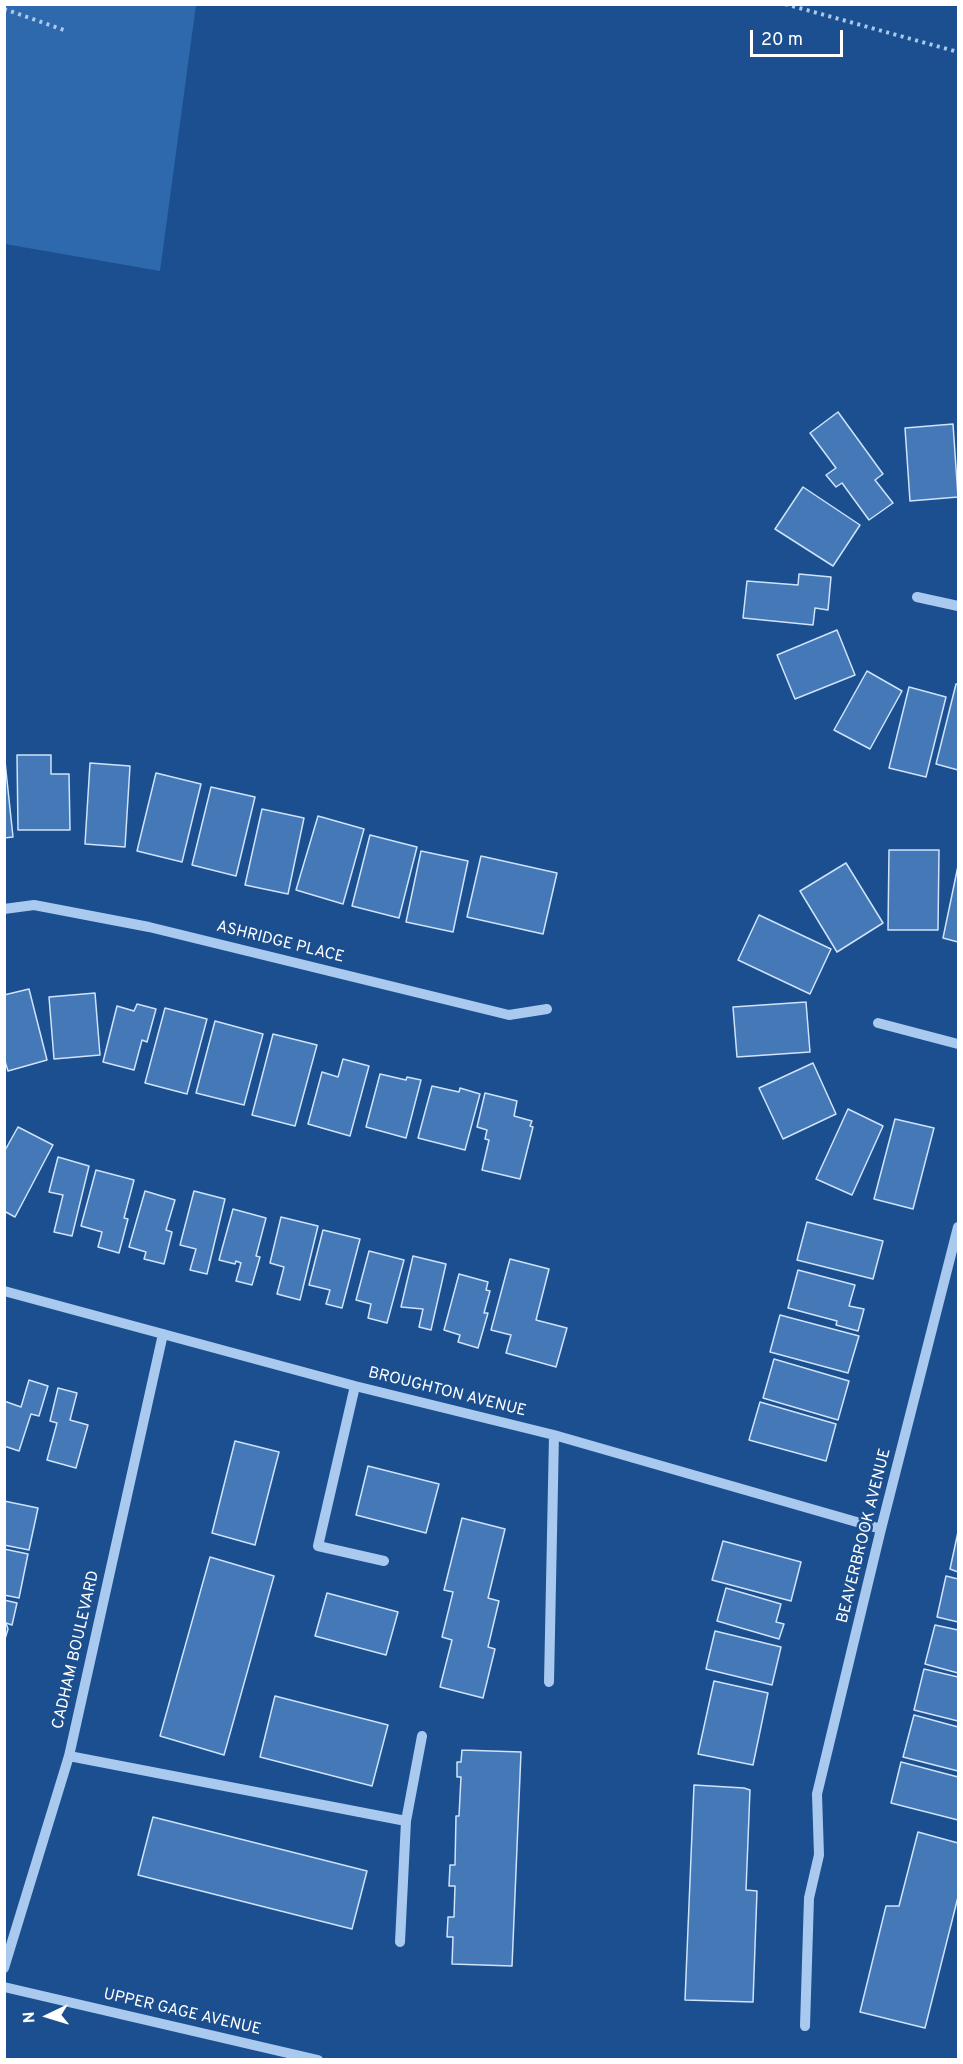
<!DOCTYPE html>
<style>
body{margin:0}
#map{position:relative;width:963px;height:2064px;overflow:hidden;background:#1b4f8f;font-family:Overpass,sans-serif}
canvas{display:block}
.frame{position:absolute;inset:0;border:6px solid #fff;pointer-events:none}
.north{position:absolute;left:18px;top:1986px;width:60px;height:60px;-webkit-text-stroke:4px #1b4f8f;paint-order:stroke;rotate:266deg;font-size:16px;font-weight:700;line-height:24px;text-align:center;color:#fff}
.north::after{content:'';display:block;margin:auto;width:21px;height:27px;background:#fff;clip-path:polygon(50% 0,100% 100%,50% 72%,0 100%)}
.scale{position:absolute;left:750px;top:30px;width:93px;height:27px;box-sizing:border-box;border:3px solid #fff;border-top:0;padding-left:8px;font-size:18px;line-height:21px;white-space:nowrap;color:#fff;-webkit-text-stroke:4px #1b4f8f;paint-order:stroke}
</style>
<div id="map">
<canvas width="963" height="2064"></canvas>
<div class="frame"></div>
<div class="north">N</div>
<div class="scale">20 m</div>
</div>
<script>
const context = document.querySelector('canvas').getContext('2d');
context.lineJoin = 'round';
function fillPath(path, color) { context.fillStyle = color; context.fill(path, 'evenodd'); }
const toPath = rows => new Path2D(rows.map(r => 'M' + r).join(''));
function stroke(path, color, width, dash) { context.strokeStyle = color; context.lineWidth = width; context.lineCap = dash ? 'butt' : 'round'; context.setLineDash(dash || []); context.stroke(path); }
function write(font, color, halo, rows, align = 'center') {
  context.font = font + ' Overpass,sans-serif'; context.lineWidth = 5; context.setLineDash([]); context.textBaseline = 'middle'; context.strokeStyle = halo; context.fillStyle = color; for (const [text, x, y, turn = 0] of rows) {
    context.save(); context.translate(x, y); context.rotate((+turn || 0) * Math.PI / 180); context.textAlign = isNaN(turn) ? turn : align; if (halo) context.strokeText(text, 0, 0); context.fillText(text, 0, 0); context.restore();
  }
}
fillPath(toPath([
 [4,5,196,5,160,271,5,244]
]), '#2e69ad');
const building = toPath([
 [838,412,883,474,875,480,893,503,869,520,842,483,836,487,826,475,836,468,810,433,838,412],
 [953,424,958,497,910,501,905,428,953,424],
 [803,487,860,525,833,566,775,529,803,487],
 [799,574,831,577,828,610,815,608,813,625,743,618,747,581,798,585,799,574],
 [837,630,855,675,795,699,777,655,837,630],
 [867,671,902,691,870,749,834,730,867,671],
 [956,684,958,684,958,770,936,764,956,684],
 [909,687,946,697,926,777,889,768,909,687],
 [4,752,13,837,4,838,4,752],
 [17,755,51,755,51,774,69,774,70,830,18,830,17,755],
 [90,763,130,766,125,847,85,844,90,763],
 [156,773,201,784,182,862,137,851,156,773],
 [211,787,255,797,236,876,192,865,211,787],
 [262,809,304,818,288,894,245,885,262,809],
 [318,816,364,829,343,904,296,890,318,816],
 [370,835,417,847,399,918,352,906,370,835],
 [889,850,939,850,938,930,888,930,889,850],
 [421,851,468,861,453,932,406,922,421,851],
 [481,856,557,873,543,934,467,917,481,856],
 [846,863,883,923,837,952,800,891,846,863],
 [958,866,958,942,943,938,958,866],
 [759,915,831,949,810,994,738,960,759,915],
 [29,989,47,1060,8,1071,4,1058,4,995,29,989],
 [95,993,100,1055,54,1059,49,997,95,993],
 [806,1002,810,1052,737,1057,733,1007,806,1002],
 [137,1004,156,1009,147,1042,142,1040,134,1070,103,1062,117,1006,134,1011,137,1004],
 [165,1008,207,1019,187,1094,145,1083,165,1008],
 [215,1021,263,1034,244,1105,196,1093,215,1021],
 [273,1034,317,1045,295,1126,252,1115,273,1034],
 [343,1059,369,1066,350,1136,308,1124,322,1072,338,1077,343,1059],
 [813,1063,836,1114,783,1139,759,1088,813,1063],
 [380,1074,406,1080,407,1077,421,1080,406,1138,366,1127,380,1074],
 [432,1086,459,1092,460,1088,480,1094,465,1150,418,1138,432,1086],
 [485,1093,517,1101,514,1116,532,1121,530,1126,533,1127,520,1179,482,1170,489,1140,485,1139,487,1130,477,1127,485,1093],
 [848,1109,883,1126,852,1195,816,1179,848,1109],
 [895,1119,934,1128,913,1209,874,1199,895,1119],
 [18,1127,53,1145,15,1217,4,1211,4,1152,18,1127],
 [58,1157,89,1166,72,1236,54,1232,63,1195,49,1192,58,1157],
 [96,1170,134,1180,124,1218,128,1219,119,1253,98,1247,102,1232,81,1226,96,1170],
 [145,1191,175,1200,166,1230,172,1232,164,1264,144,1259,146,1252,129,1247,145,1191],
 [194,1191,225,1199,207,1274,190,1270,196,1249,180,1245,194,1191],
 [233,1209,266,1218,256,1256,260,1257,252,1285,236,1281,241,1263,236,1261,235,1264,219,1260,233,1209],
 [281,1217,318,1226,300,1300,277,1294,284,1267,270,1263,281,1217],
 [807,1222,883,1241,873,1279,797,1260,807,1222],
 [323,1230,360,1239,342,1308,326,1304,330,1290,309,1285,323,1230],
 [369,1251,404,1260,387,1323,368,1318,371,1304,356,1300,369,1251],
 [413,1256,446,1264,431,1330,419,1327,423,1309,401,1307,413,1256],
 [510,1259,549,1269,536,1320,567,1328,556,1367,506,1353,511,1335,491,1330,510,1259],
 [798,1270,855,1285,849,1306,864,1309,858,1331,836,1325,837,1321,788,1308,798,1270],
 [459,1274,488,1282,486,1290,490,1291,484,1313,488,1313,478,1348,458,1342,460,1335,444,1330,459,1274],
 [780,1315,859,1336,848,1373,770,1352,780,1315],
 [774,1359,849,1381,838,1420,763,1398,774,1359],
 [29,1380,48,1386,39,1416,31,1414,19,1451,4,1446,4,1401,21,1407,29,1380],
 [58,1388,77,1393,70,1420,88,1425,76,1468,47,1460,57,1423,50,1421,58,1388],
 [760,1402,836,1424,826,1461,749,1440,760,1402],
 [235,1441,279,1452,255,1545,212,1533,235,1441],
 [368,1466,439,1484,426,1533,356,1515,368,1466],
 [4,1501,38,1508,29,1550,4,1545,4,1501],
 [462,1518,505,1529,488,1598,499,1601,488,1647,495,1649,483,1698,440,1687,452,1640,442,1637,453,1592,444,1590,462,1518],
 [958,1532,958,1572,950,1569,958,1532],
 [723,1541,801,1562,791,1601,712,1580,723,1541],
 [4,1549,28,1554,19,1598,4,1595,4,1549],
 [210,1557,274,1576,224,1755,160,1736,210,1557],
 [946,1576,958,1579,958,1622,937,1617,946,1576],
 [726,1588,781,1604,776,1622,784,1624,779,1639,717,1621,726,1588],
 [327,1593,398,1612,386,1655,315,1636,327,1593],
 [4,1600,17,1603,12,1625,6,1623,8,1629,4,1642,4,1600],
 [935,1625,958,1630,958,1673,925,1664,935,1625],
 [715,1631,781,1647,772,1685,706,1669,715,1631],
 [924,1669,958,1677,958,1721,914,1710,924,1669],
 [714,1681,768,1693,753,1765,698,1754,714,1681],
 [275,1696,388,1725,372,1786,260,1757,275,1696],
 [914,1715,958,1727,958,1771,903,1757,914,1715],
 [462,1750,521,1752,512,1966,452,1964,453,1937,447,1937,448,1917,454,1917,455,1886,449,1886,450,1865,455,1865,456,1816,459,1816,461,1777,457,1777,457,1762,461,1762,462,1750],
 [901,1762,958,1777,958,1820,891,1803,901,1762],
 [694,1785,744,1788,750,1790,746,1890,757,1891,753,2002,685,2000,694,1785],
 [153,1817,367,1871,352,1929,138,1875,153,1817],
 [918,1832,958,1843,958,1897,925,2028,860,2012,886,1906,899,1906,918,1832]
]);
fillPath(building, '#4478b7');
stroke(building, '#cfe3fa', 1.5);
stroke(toPath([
 [785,4,958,52],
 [4,9,64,30]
]), '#a9c9ee', 4, [3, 4.5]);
stroke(toPath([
 [917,597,958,606],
 [4,909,34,905,149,927,509,1015,547,1009],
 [878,1023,958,1044],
 [4,1291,355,1386,554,1435,881,1529],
 [355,1386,318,1546,384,1561],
 [549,1682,554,1435],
 [69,1756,406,1821],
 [400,1942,406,1821,422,1736],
 [4,1968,69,1756,163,1334],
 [4,1987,318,2060],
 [805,2026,809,1898,819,1855,817,1794,881,1529,958,1227]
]), '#a9c9ee', 10);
write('16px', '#fff', '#1b4f8f', [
 ["ASHRIDGE PLACE",280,943,14],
 ["BROUGHTON AVENUE",447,1393,14],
 ["BEAVERBROOK AVENUE",865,1536,-76],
 ["CADHAM BOULEVARD",77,1650,-77],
 ["UPPER GAGE AVENUE",182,2013,13]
]);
</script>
